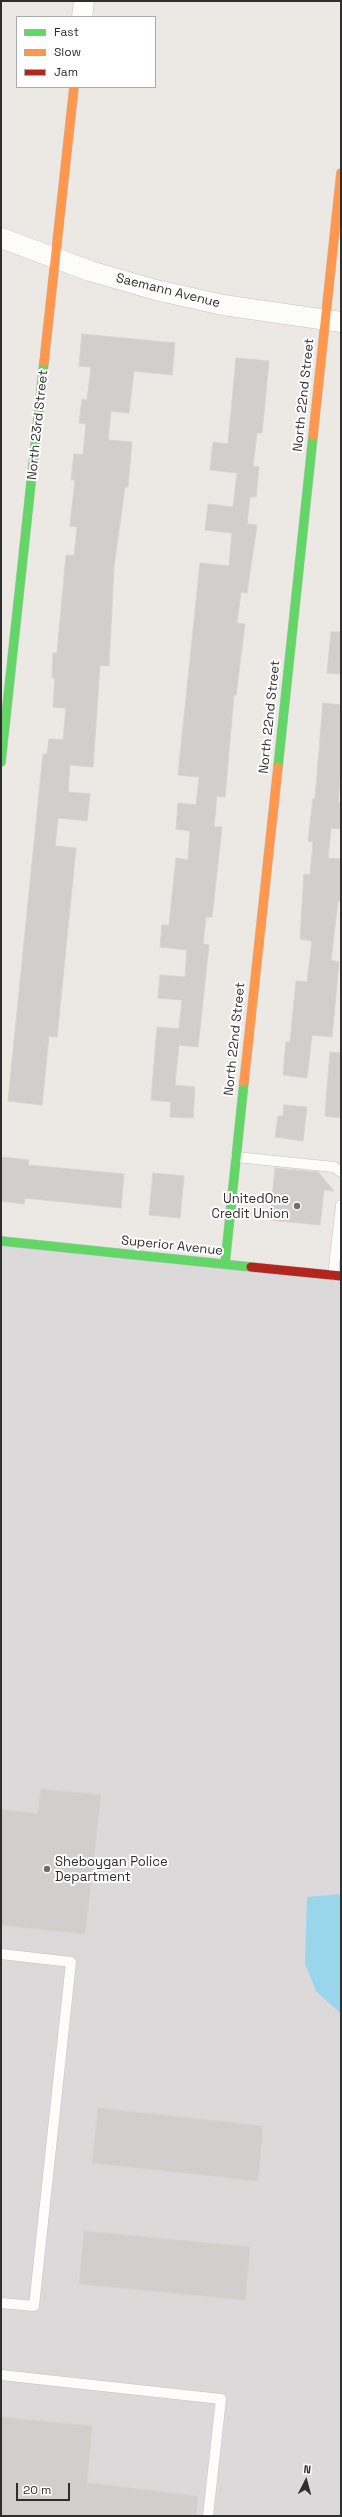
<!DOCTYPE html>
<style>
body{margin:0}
#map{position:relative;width:342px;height:2517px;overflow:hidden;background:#ece8e4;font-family:"Space Grotesk",sans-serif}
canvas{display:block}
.frame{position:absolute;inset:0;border:2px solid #2e2e2e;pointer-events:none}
.legend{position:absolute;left:16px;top:16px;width:140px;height:72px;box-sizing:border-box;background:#fff;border:1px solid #ababab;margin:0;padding:5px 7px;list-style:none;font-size:12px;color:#2e2e2e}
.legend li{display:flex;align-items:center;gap:8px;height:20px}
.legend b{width:20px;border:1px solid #ababab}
.north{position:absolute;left:286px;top:2461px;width:40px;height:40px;-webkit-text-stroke:3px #fff;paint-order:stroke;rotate:6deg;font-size:11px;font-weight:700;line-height:16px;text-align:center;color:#2e2e2e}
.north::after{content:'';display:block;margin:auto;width:14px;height:18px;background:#2e2e2e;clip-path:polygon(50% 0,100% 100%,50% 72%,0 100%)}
.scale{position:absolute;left:16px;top:2483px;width:54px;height:18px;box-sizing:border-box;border:2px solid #2e2e2e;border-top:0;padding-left:5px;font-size:12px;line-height:14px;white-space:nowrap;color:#2e2e2e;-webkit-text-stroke:3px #fff;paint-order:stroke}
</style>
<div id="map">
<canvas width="342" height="2517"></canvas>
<div class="frame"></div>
<ul class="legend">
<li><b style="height:5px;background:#63d668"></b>Fast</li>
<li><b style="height:5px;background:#ff974d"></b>Slow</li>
<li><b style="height:5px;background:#b3261e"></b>Jam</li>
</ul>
<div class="north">N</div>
<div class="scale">20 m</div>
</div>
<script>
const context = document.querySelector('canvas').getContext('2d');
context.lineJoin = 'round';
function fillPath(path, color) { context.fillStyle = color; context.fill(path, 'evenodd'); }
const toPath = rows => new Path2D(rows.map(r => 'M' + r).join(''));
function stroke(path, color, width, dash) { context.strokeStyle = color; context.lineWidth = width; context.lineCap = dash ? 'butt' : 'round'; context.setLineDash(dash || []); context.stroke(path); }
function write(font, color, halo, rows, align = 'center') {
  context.font = font + ' "Space Grotesk",sans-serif'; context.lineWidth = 4; context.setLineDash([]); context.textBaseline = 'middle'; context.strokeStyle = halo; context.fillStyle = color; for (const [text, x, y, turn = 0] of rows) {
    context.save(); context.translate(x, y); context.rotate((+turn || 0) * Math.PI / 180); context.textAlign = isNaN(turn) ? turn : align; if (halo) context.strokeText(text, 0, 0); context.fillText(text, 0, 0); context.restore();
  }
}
fillPath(toPath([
 [1,1241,341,1276,341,2516,1,2516]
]), '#dcd9db');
fillPath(toPath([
 [341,1894,341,2014,316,1991,305,1964,307,1897]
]), '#99d6ec');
const building = toPath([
 [82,334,175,343,172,375,134,371,129,413,111,411,108,440,132,442,128,487,125,487,114,567,109,666,100,665,93,767,70,765,68,792,90,794,87,821,58,818,55,846,76,848,57,1037,49,1036,42,1105,8,1101,43,754,47,754,49,739,63,740,66,708,53,707,55,678,52,678,53,653,57,653,66,555,74,556,77,527,70,526,75,480,71,480,74,454,83,455,86,424,79,423,82,399,87,400,91,367,79,366,82,334],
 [236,358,269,361,262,433,257,433,253,466,259,467,256,497,250,497,247,524,257,525,247,593,241,592,237,623,245,624,236,695,234,695,225,797,217,796,214,827,222,827,212,917,206,917,203,944,209,945,198,1047,179,1045,175,1085,195,1087,193,1118,170,1117,171,1102,151,1100,157,1027,179,1029,182,1000,158,998,160,975,185,977,187,950,160,947,162,925,169,925,176,858,188,860,190,831,176,829,178,803,196,805,199,777,178,775,200,563,229,566,232,533,205,530,208,504,233,507,237,473,210,470,213,442,228,444,236,358],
 [331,632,341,632,341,674,327,673,331,632],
 [323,703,341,705,341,769,338,802,341,802,341,829,331,828,328,858,341,859,341,901,338,901,331,960,339,962,332,1037,312,1035,307,1078,283,1075,286,1042,290,1042,296,981,307,982,312,941,300,939,304,874,310,875,313,842,308,841,313,799,315,799,323,703],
 [330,1052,341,1053,341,1118,325,1116,330,1052],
 [284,1105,307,1107,303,1141,275,1137,278,1116,283,1116,284,1105],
 [1,1157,29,1160,28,1165,124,1174,121,1208,25,1198,24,1204,1,1201,1,1157],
 [275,1168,318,1172,334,1191,324,1190,320,1225,270,1220,275,1168],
 [153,1173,184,1176,180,1218,149,1215,153,1173],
 [41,1789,101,1795,85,1934,1,1925,1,1809,38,1814,41,1789],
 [98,2108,263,2126,258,2181,92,2163,98,2108],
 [84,2231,250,2247,245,2300,79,2284,84,2231],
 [1,2417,92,2426,87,2483,198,2496,196,2516,1,2516,1,2417]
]);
fillPath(building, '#d1cecb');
stroke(building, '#d7d4d0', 1);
const lane = toPath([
 [236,1157,334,1167,341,1172],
 [333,1275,341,1205],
 [1,1954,71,1962,34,2306,1,2303],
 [1,2375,221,2399,208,2516]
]);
const street = toPath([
 [82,17,84,1],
 [1,238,90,271,156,290,223,305,341,322]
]);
const fast = toPath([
 [1,762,44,362],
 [278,767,313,436],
 [1,1241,251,1267],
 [225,1264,244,1082]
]);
const slow = toPath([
 [44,362,74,87],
 [313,436,341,173],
 [244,1082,278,767]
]);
const jam = toPath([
 [251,1267,341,1276]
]);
stroke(lane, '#c5c4c5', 11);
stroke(street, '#c5c4c5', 21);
stroke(fast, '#c5c4c5', 10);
stroke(slow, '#c5c4c5', 10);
stroke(jam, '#c5c4c5', 10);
stroke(lane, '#fcfcfb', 10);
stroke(street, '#fcfcfb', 20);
stroke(fast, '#63d668', 9);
stroke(slow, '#ff974d', 9);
stroke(jam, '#b3261e', 9);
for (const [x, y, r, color] of [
 [297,1206,4,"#706f6e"],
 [47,1869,4,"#706f6e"]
]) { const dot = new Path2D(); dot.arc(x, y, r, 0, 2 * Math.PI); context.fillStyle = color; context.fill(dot); stroke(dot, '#fff', 1.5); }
write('13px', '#2e2e2e', '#fff', [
 ["Saemann Avenue",168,291,14],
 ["North 22nd Street",304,395,-84],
 ["North 23rd Street",38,425,-84],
 ["North 22nd Street",270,717,-84],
 ["North 22nd Street",235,1039,-84],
 ["Superior Avenue",172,1246,6]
]);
write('13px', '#2e2e2e', '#fff', [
 ["UnitedOne",289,1199],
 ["Credit Union",289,1214],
 ["Sheboygan Police",55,1862,"left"],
 ["Department",55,1877,"left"]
], 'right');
</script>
